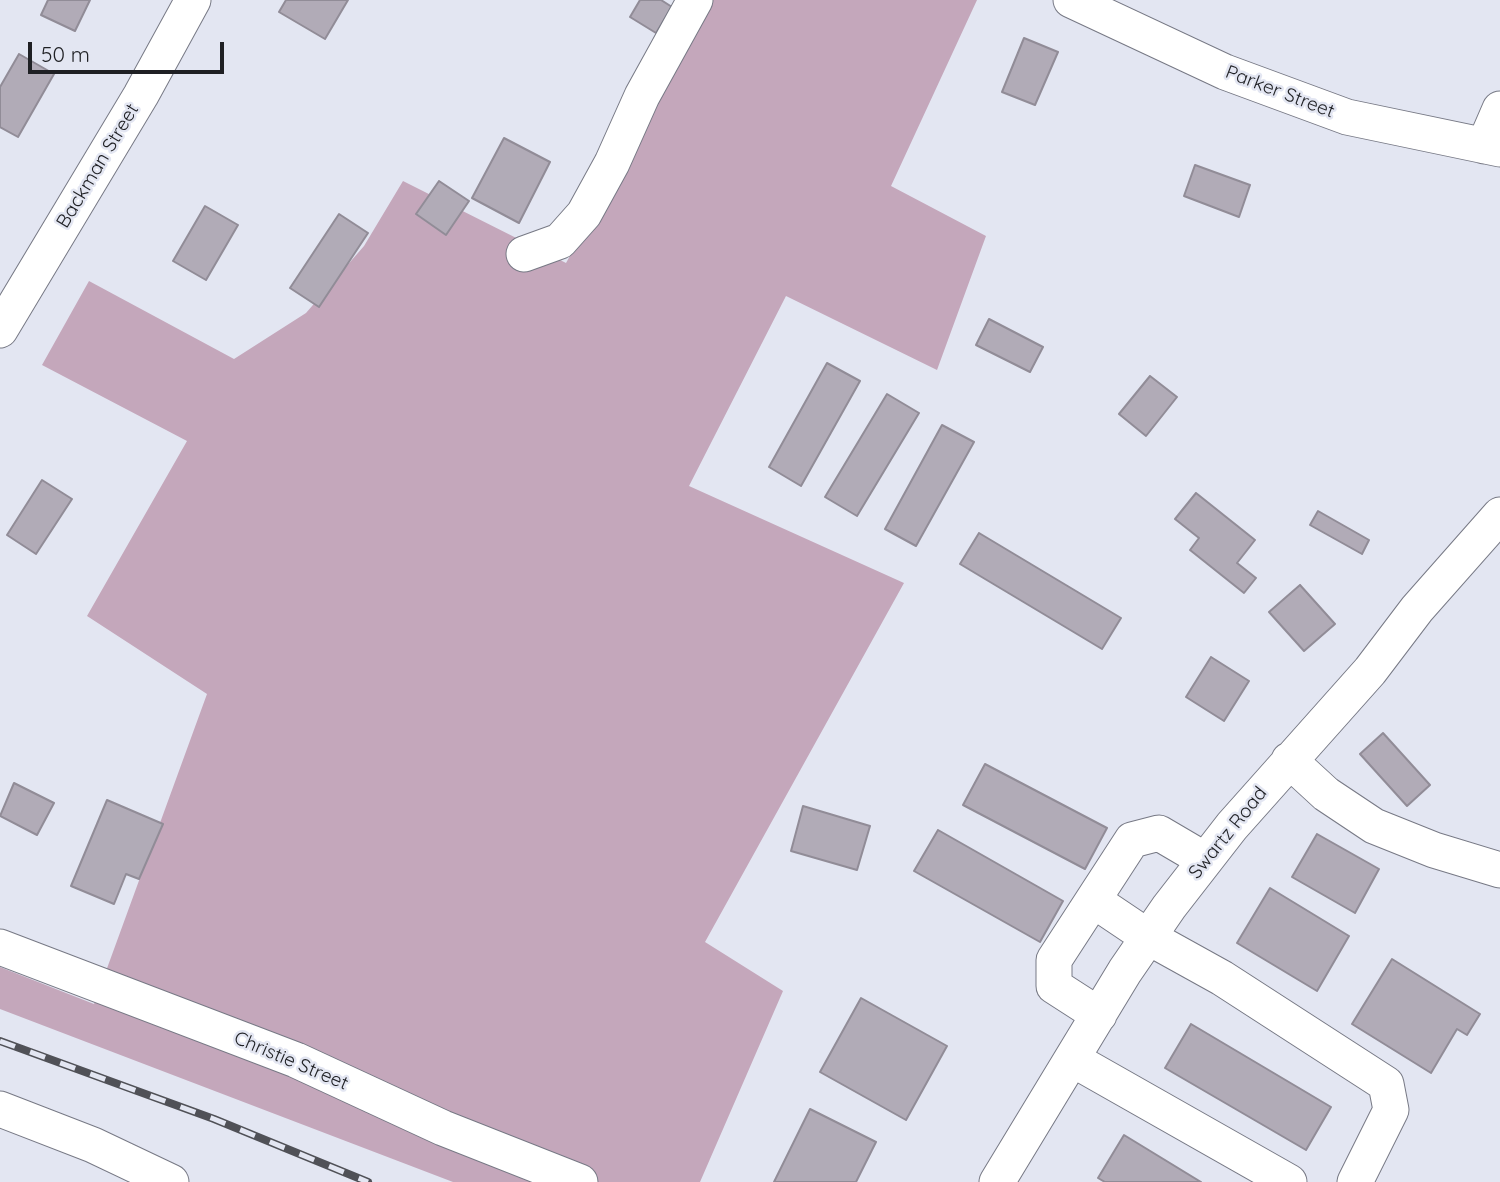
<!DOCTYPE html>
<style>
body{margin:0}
#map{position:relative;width:1500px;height:1182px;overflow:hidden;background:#e3e6f2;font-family:Quicksand,sans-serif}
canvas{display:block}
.scale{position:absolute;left:28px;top:42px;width:196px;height:32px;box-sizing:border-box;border:4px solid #1f2024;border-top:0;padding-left:9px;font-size:21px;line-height:24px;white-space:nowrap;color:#1f2024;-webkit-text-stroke:5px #e3e6f2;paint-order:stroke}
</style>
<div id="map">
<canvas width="1500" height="1182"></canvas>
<div class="scale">50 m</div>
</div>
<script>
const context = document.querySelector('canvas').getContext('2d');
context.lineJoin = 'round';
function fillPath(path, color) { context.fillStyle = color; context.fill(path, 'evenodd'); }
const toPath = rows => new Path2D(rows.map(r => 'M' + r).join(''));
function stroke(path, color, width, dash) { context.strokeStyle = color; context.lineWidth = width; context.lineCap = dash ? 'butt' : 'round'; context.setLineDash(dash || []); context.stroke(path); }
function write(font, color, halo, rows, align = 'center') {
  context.font = font + ' Quicksand,sans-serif'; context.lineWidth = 5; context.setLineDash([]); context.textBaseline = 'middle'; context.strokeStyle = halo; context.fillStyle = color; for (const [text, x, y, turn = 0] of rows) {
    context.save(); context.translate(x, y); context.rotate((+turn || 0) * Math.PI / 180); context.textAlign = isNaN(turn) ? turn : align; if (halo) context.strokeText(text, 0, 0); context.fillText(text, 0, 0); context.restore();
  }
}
fillPath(toPath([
 [712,0,977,0,891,186,986,236,937,370,786,296,689,486,904,583,705,942,783,991,700,1182,453,1182,0,1009,0,967,94,1004,207,694,87,616,187,441,42,365,89,281,234,359,306,313,364,246,403,181,566,263]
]), '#c4a7bb');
const building = toPath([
 [48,0,90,0,75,31,41,15,48,0],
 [286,0,348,0,325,39,279,12,286,0],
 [640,0,661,0,672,7,656,33,630,17,640,0],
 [1024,38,1058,52,1035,105,1002,92,1024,38],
 [19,54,54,74,18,137,0,127,0,87,19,54],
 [504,138,550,162,519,223,472,198,504,138],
 [1195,165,1250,185,1239,217,1184,196,1195,165],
 [439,181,469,201,446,235,416,214,439,181],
 [205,206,238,225,206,280,173,261,205,206],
 [339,214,368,233,319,307,290,288,339,214],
 [989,319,1043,347,1030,372,976,345,989,319],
 [827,363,860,381,801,486,769,467,827,363],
 [1150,376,1177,397,1146,436,1119,414,1150,376],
 [887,394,919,413,857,516,825,497,887,394],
 [942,425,974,442,916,546,885,529,942,425],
 [42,480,72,499,36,554,7,535,42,480],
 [1196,493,1255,540,1237,563,1256,578,1244,593,1190,550,1199,538,1175,519,1196,493],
 [1318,511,1369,540,1362,554,1310,525,1318,511],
 [979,533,1121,618,1102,649,960,564,979,533],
 [1300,585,1335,624,1304,651,1269,612,1300,585],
 [1211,657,1249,681,1224,721,1186,697,1211,657],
 [1383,733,1430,785,1407,806,1360,754,1383,733],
 [985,764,1107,828,1085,869,963,805,985,764],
 [14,783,54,803,37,835,0,816,14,783],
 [107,800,163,824,139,879,126,874,114,904,71,886,107,800],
 [803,806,870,826,857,870,791,851,803,806],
 [938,830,1063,901,1040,942,914,871,938,830],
 [1317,834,1379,869,1355,913,1292,877,1317,834],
 [1270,888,1349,936,1317,991,1237,943,1270,888],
 [1392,959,1480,1014,1467,1035,1457,1029,1431,1073,1352,1024,1392,959],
 [861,998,947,1046,906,1120,820,1072,861,998],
 [1191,1024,1331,1107,1306,1150,1165,1068,1191,1024],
 [810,1109,876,1142,856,1182,774,1182,810,1109],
 [1124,1135,1201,1182,1105,1182,1098,1178,1124,1135]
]);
fillPath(building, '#b1abb7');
stroke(building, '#918c97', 2);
const minor = toPath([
 [1071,0,1225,72,1347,117,1500,149],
 [1484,146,1500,109],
 [524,254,560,241,584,214,612,163,642,96,695,0],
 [0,330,141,95,193,0],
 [1289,760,1326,794,1374,826,1434,850,1500,870],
 [1093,900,1148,937,1222,978,1386,1084,1391,1110,1355,1182],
 [0,947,296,1060,443,1128,580,1182],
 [1099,1015,1054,986,1054,960,1132,840,1159,833,1205,860],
 [1072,1059,1289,1182],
 [0,1109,93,1145,171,1182],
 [997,1182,1125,971,1169,907,1232,826,1370,671,1417,609,1500,515]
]);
stroke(minor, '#777985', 37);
stroke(minor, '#fff', 35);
const rail = toPath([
 [0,1041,214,1119,368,1182]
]);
stroke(rail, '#505157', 8);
stroke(rail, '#e3e6f2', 5, [16]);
write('19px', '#1f2024', '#e3e6f2', [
 ["Parker Street",1280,92,21],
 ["Backman Street",98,166,-59],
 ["Swartz Road",1228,833,-51],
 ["Christie Street",291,1061,23]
]);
</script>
